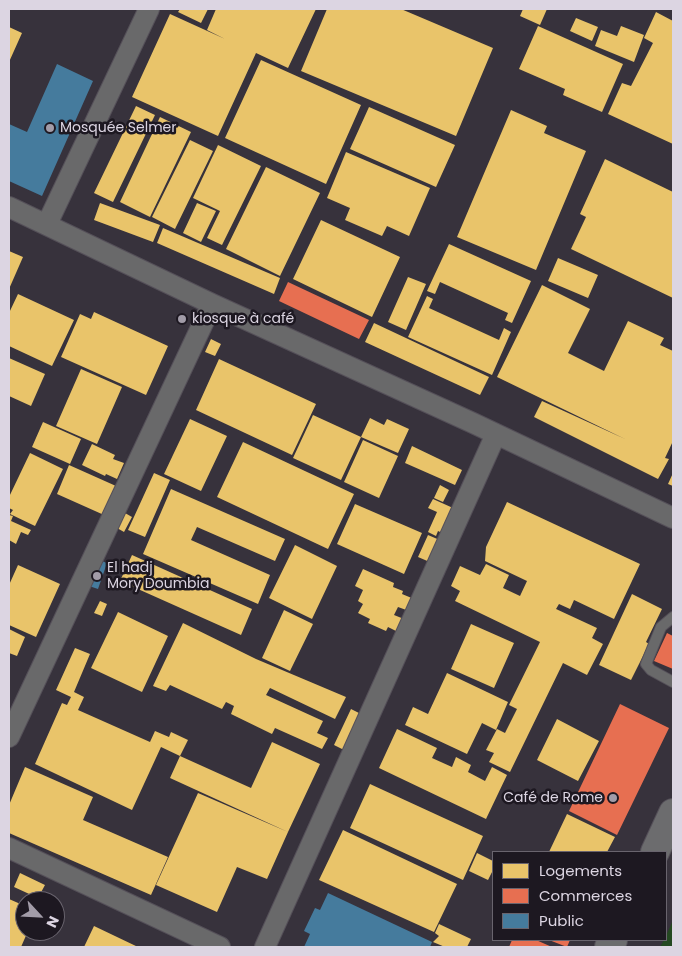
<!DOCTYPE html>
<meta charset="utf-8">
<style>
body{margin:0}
#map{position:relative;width:682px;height:956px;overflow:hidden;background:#37323c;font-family:Poppins,sans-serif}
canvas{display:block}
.frame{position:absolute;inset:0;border:10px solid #dcd5e2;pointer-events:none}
.legend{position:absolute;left:492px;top:851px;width:175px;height:90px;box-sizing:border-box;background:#1d1821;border:1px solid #69646e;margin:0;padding:6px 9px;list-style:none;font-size:15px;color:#dcd5e2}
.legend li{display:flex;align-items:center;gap:10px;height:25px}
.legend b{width:25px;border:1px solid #69646e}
.north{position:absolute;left:15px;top:891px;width:50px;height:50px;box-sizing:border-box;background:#1d1821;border:1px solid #69646e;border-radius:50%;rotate:115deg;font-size:14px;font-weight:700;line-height:20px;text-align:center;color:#dcd5e2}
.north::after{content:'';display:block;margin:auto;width:18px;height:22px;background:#a29ca8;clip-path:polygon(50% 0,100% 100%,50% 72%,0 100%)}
</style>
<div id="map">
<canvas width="682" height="956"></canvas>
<div class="frame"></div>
<ul class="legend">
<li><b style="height:14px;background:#e9c46a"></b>Logements</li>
<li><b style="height:14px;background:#e76f51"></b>Commerces</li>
<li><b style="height:14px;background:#457b9d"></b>Public</li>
</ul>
<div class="north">N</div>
</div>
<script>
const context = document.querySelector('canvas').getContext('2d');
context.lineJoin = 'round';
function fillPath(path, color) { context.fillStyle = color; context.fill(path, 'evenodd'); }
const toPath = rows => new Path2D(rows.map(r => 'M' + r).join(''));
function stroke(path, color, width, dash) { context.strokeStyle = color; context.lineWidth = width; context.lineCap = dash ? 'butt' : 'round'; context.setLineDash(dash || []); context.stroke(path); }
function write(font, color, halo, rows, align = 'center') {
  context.font = font + ' Poppins,sans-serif'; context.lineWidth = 5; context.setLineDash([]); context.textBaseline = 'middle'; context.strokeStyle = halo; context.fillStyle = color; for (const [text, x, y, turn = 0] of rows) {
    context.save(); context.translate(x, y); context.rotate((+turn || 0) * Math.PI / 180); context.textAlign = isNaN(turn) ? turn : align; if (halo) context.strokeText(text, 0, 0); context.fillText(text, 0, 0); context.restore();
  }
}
fillPath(toPath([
 [673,920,673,947,660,947,664,940,666,940,666,936]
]), '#244821');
fillPath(toPath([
 [180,9,208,9,201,23,178,12],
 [216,9,316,9,288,68,256,53,218,136,132,97,170,14,225,39,207,30],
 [327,9,401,9,493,48,456,136,301,71],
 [523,9,547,9,540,25,520,16],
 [656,12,673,21,673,144,608,114,622,83,631,86,653,43,644,38],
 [576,18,598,27,592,41,570,31],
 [538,26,623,64,602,112,563,95,565,89,519,69],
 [621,26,644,35,634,62,595,46,601,30,617,36],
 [9,27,22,33,9,62],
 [261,60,361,105,326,184,225,138],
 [136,106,155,115,113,202,94,193],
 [369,107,455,145,436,187,350,149],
 [511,110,547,126,544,133,586,151,536,270,457,237],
 [160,117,191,132,150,217,120,202],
 [190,140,213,151,175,229,152,217],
 [218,145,261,166,222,245,207,238,220,211,193,198],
 [346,152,430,188,409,236,387,226,382,236,345,220,350,208,327,198],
 [605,159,673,192,673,298,571,249,586,217,580,214],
 [266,167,320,193,280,276,226,249],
 [100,203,160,225,153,242,94,220],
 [197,203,216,211,201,242,183,233],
 [321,220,400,257,372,317,293,279],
 [163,228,280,278,274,294,157,243],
 [449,244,531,281,512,323,505,320,508,313,440,282,435,294,427,291],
 [9,251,23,257,9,289],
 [558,258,598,275,588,298,548,281],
 [408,277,426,284,406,330,388,322],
 [542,285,590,309,568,353,604,371,628,321,664,338,660,345,673,351,673,441,665,458,669,459,658,479,534,417,542,401,625,439,497,377],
 [18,294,74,320,52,366,9,346,9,313],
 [427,296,433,299,429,308,499,340,504,328,511,332,492,375,408,337],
 [94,312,168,346,146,395,61,357,80,314,91,319],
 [374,323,489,377,480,395,365,342],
 [211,339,221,344,215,356,205,352],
 [9,358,45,374,31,406,9,396],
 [219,359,316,404,292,455,196,410],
 [81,369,122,387,97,444,56,426],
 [313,415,361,437,341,480,293,458],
 [370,418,384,425,387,419,409,429,398,453,361,437],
 [190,419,227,436,201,491,164,474],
 [43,422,81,439,70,464,32,447],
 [363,440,398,456,379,498,344,482],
 [243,442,354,494,328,549,217,497],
 [92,444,115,455,113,459,124,463,117,479,106,474,105,476,82,465],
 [412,446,462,470,455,485,405,463],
 [30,453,63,469,35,526,10,514,13,510,9,508,9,497],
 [69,465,116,486,104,515,57,494],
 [154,473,170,480,145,537,128,530],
 [673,473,673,486,668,484],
 [440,485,449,490,443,502,434,498],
 [171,489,285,539,275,561,197,527,191,540,270,575,258,604,143,554],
 [433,499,453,508,442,533,438,531,436,536,428,532,437,512,428,508],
 [507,502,640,564,614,619,574,600,570,609,559,604,556,609,597,628,592,638,603,644,587,675,563,663,510,772,489,762,494,753,486,750,497,729,505,733,517,709,509,705,540,642,455,601,460,591,451,586,460,566,480,575,486,564,509,575,503,588,520,596,527,581,485,561,486,547],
 [355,504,422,533,404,574,337,544],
 [125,513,132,517,124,532,117,528],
 [9,515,13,516,11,521,31,530,28,535,21,532,16,544,9,540],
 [428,535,442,541,432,563,418,557],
 [295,545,337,566,312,619,269,598],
 [132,555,252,609,241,635,120,581],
 [18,565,60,584,36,637,9,625,9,585],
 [363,569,394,583,393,587,403,591,402,594,414,599,409,611,398,607,394,615,404,619,398,632,388,627,386,631,368,623,370,619,358,613,363,604,358,601,363,590,355,586],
 [632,594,662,609,646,642,649,644,631,680,599,665],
 [100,601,107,604,102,616,94,613],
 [284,610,313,624,290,671,262,658],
 [118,612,168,636,142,692,91,668],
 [183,623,256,659,346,697,335,719,270,688,266,695,323,721,317,733,328,738,322,749,275,728,272,734,231,714,234,706,226,702,222,709,170,685,166,691,153,686],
 [471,624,514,643,494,688,451,669],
 [9,629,25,637,17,656,9,653],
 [75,648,90,654,74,692,84,697,78,710,150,742,155,731,169,737,171,732,188,740,180,756,161,747,132,810,35,764,62,703,67,705,71,697,56,690],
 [447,673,508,702,496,730,482,723,467,754,405,725,413,707,428,714],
 [351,709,365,716,348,752,334,745],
 [557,719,599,741,578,781,537,760],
 [397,729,437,748,432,758,452,767,456,757,471,765,468,772,485,781,492,767,507,775,486,819,379,768],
 [272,742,320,764,288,832,170,778,180,756,251,788],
 [25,767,93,797,83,820,168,857,151,895,9,833,9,805],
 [370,784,483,836,463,880,350,828],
 [198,793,288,832,267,879,237,867,217,912,156,885],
 [567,814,615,837,607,852,549,852],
 [343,830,457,884,434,932,319,880],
 [477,853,493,861,493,870,488,880,469,871],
 [20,873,45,885,38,898,14,887],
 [9,899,25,906,25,931,28,931,21,947,9,947],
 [439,924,471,939,467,947,445,947,433,942,439,936,435,933],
 [94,926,138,947,84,947]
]), '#e9c46a');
fillPath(toPath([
 [288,282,369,320,359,339,279,301],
 [667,633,673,636,673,669,654,661],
 [620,704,669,728,617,835,569,811],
 [512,940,536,940,552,947,509,947],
 [549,940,570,940,567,947]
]), '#e76f51');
fillPath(toPath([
 [57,64,93,81,42,196,9,181,9,124,27,132],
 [99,560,107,563,98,589,89,586],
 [328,893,432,942,430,947,304,947,310,934,304,931,315,908,320,910]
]), '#457b9d');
const lane = toPath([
 [673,617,661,627,646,664,651,670,673,682]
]);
const street = toPath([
 [9,207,212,304,473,423,673,518],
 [47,224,149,9],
 [9,737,212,304],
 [9,848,220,947],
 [265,947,496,434]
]);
const secondary = toPath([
 [655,852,673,813],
 [609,947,613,940]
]);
stroke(lane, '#555059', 12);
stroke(street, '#555059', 22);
stroke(secondary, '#555059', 30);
stroke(lane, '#69696a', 10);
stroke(street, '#69696a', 20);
stroke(secondary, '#6c6c6e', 28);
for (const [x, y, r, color] of [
 [50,128,5,"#a29ca8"],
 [182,319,5,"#a29ca8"],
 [97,576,5,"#a29ca8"],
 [613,798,5,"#a29ca8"]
]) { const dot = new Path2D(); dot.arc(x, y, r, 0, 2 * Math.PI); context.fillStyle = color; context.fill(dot); stroke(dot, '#1d1821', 2); }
write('14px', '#dcd5e2', '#1d1821', [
 ["Mosquée Selmer",60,128],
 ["kiosque à café",192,319],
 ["El hadj",107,568],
 ["Mory Doumbia",107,584],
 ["Café de Rome",603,798,"right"]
], 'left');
</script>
